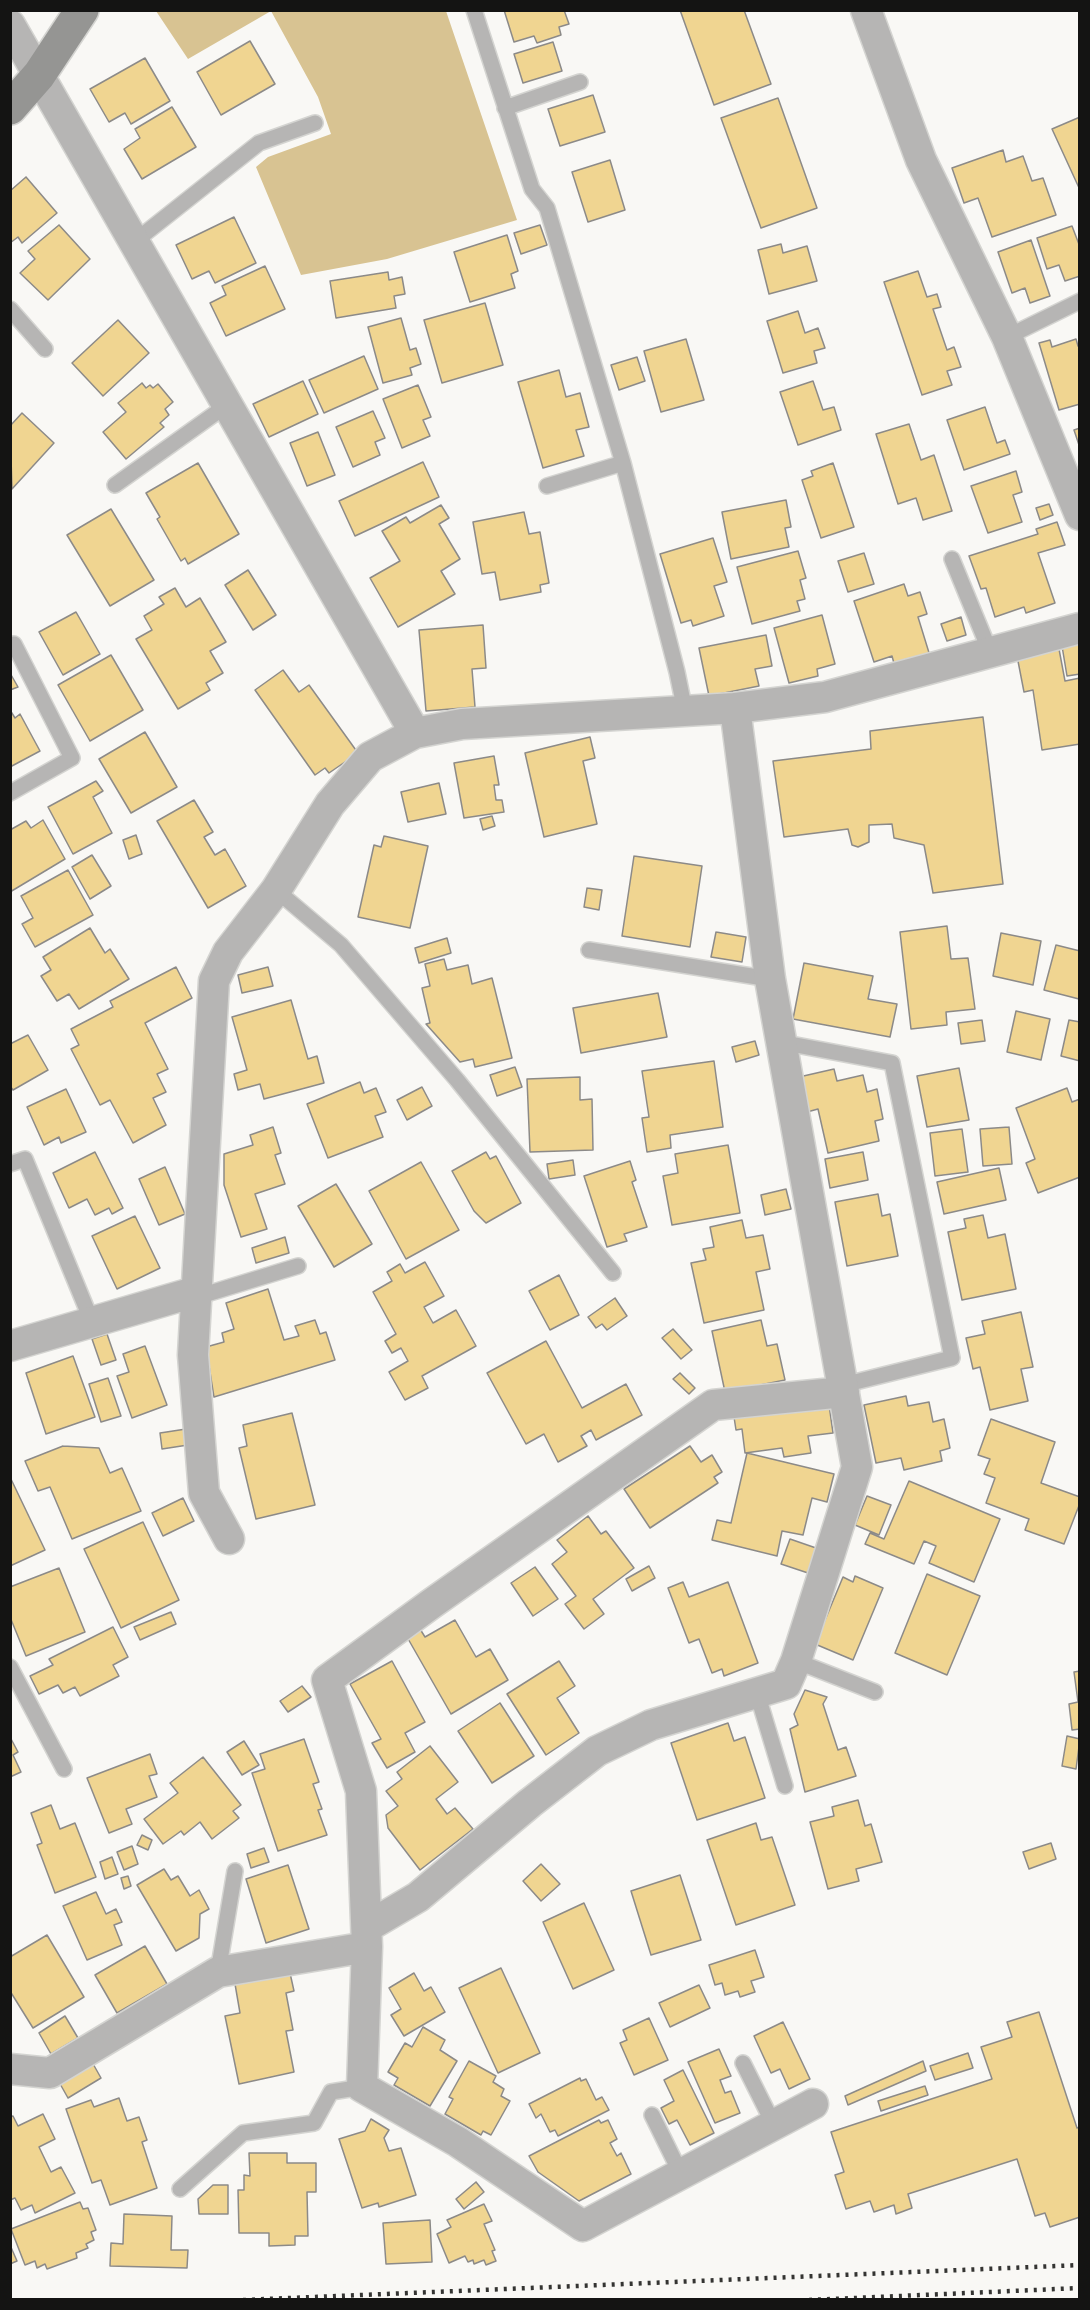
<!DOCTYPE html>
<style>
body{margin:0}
#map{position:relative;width:1090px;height:2310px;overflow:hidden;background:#f9f8f5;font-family:"DM Sans",sans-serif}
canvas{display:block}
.frame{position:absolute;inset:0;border:12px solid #141413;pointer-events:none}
</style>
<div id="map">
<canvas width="1090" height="2310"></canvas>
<div class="frame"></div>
</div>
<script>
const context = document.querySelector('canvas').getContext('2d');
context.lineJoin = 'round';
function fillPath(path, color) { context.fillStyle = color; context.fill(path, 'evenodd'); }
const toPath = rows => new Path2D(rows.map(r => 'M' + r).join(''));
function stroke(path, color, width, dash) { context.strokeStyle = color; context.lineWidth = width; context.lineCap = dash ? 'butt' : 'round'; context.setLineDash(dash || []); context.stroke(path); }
fillPath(toPath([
 [156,11,446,11,517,220,387,259,301,275,256,167,268,157,331,134,318,97,271,11,188,59]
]), '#d8c392');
const building = toPath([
 [504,10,564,10,569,24,559,27,561,35,537,43,534,36,514,42,504,10],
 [680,10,744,10,771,84,714,105,680,10],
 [250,41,275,84,221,115,197,72,250,41],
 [553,42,562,71,523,83,514,54,553,42],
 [145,58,170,101,131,124,125,113,109,122,90,89,145,58],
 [593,95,605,132,560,146,548,109,593,95],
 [778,98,817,208,761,228,721,118,778,98],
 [172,107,196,147,142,179,124,149,140,138,135,129,172,107],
 [1080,117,1080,190,1052,129,1080,117],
 [1003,150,1006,162,1023,156,1032,181,1043,178,1056,215,992,237,978,198,964,203,952,168,1003,150],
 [610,160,625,210,588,222,572,172,610,160],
 [26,177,57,213,22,243,18,237,10,243,10,191,26,177],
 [234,217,256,263,215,283,209,271,192,279,176,245,234,217],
 [59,225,90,259,48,300,20,273,35,259,28,251,59,225],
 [540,225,547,245,521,254,514,233,540,225],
 [1072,226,1080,247,1080,276,1065,281,1059,265,1047,269,1037,238,1072,226],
 [507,235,518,271,511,274,515,288,470,302,454,252,507,235],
 [1031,240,1050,296,1030,303,1025,288,1012,293,998,252,1031,240],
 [781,244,783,253,807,246,817,281,769,294,758,250,781,244],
 [265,266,285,309,226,336,210,303,226,295,222,286,265,266],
 [918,271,927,297,937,294,941,307,933,309,947,350,954,347,961,367,947,371,952,385,922,395,884,282,918,271],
 [388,272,389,280,402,277,405,294,394,296,396,308,336,318,330,281,388,272],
 [485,303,503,365,442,383,424,320,485,303],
 [798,311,805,333,818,328,825,348,814,351,817,363,783,373,767,321,798,311],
 [401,318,410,350,416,348,421,364,410,368,412,375,383,383,368,327,401,318],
 [118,320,149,353,103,396,72,363,118,320],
 [686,339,704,400,661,412,644,351,686,339],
 [1076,339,1078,346,1080,345,1080,404,1059,410,1039,343,1050,340,1052,347,1076,339],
 [364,356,378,389,324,413,309,380,364,356],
 [637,357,645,381,619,390,611,365,637,357],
 [559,370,566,397,580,393,589,427,576,430,584,456,543,468,518,382,559,370],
 [303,381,318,414,269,437,253,404,303,381],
 [813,381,823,410,834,407,841,430,798,445,780,392,813,381],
 [142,383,146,388,150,385,153,388,158,384,173,402,165,409,169,415,160,423,164,427,126,459,103,432,126,412,118,403,142,383],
 [418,385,431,417,423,420,430,436,402,448,383,399,418,385],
 [985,407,997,443,1005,440,1010,454,964,470,947,420,985,407],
 [373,411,385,438,375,442,380,455,353,467,336,427,373,411],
 [22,413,54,443,12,489,10,426,22,413],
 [909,424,921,460,934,455,952,511,923,520,916,498,898,504,876,434,909,424],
 [1080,428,1080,448,1074,430,1080,428],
 [318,432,335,475,307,486,290,443,318,432],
 [423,462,439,497,355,536,339,501,423,462],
 [198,463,239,534,188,564,185,558,181,561,157,519,160,517,146,493,198,463],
 [833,463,854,527,821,538,802,480,813,476,811,471,833,463],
 [1016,471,1022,492,1013,495,1022,522,988,533,971,486,1016,471],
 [786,500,791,527,785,528,789,547,731,559,722,512,786,500],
 [1049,504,1053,515,1040,520,1036,508,1049,504],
 [441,505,449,518,439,524,460,559,441,571,455,594,398,627,370,578,400,561,382,531,406,517,410,523,441,505],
 [111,509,154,580,110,606,67,535,111,509],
 [524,512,529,534,540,532,549,583,540,585,541,592,500,600,495,572,482,574,473,522,524,512],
 [1057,522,1065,545,1038,553,1055,603,1026,613,1024,607,995,617,986,588,981,589,969,556,1038,534,1036,529,1057,522],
 [713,538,727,582,714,586,724,616,693,626,691,620,681,623,660,554,713,538],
 [798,551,806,578,800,580,805,599,797,601,800,611,752,624,737,567,798,551],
 [864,553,874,584,848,592,838,561,864,553],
 [248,570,276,615,253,630,225,585,248,570],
 [904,584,908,596,920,592,927,614,918,617,930,656,895,667,892,656,874,662,854,601,904,584],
 [175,588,186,607,200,598,226,642,210,651,223,673,206,683,210,690,178,709,136,639,152,630,144,616,164,604,159,597,175,588],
 [76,612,100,654,63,675,39,632,76,612],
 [822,615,835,664,817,669,818,676,789,683,774,628,822,615],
 [961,617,966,635,947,641,941,624,961,617],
 [483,625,486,668,472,669,475,707,426,711,419,630,483,625],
 [766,635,772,666,755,669,759,686,709,696,699,648,766,635],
 [1080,643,1080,674,1067,676,1062,646,1080,643],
 [1059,649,1065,681,1080,678,1080,744,1042,750,1033,690,1024,692,1017,656,1059,649],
 [111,655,143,710,90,741,58,685,111,655],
 [283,670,299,692,309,685,358,753,329,773,325,768,315,775,255,690,283,670],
 [10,673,18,687,10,690,10,673],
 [10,710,15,718,20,714,40,751,10,767,10,710],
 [983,717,1003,884,933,893,924,845,894,838,892,824,869,825,869,842,858,847,852,845,848,829,784,837,773,761,871,749,870,731,983,717],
 [145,732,177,787,131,813,99,759,145,732],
 [590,737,595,758,583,761,597,824,544,837,525,753,590,737],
 [494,756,499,785,494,785,496,800,502,800,504,812,464,818,454,763,494,756],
 [96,781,103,791,93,797,112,833,73,854,48,807,96,781],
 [439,783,446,814,408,822,401,792,439,783],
 [194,800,213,832,204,837,215,855,225,849,246,886,208,908,157,821,194,800],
 [492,816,495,826,483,830,480,819,492,816],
 [43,820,65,859,10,892,10,830,26,821,31,828,43,820],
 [136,835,142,854,129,859,123,840,136,835],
 [384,836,428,846,410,928,358,917,374,845,381,847,384,836],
 [92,855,111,886,90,899,72,867,92,855],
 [634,856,702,866,690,947,622,936,634,856],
 [68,870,93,915,35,947,22,924,33,918,21,896,68,870],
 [587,888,602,890,599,910,584,907,587,888],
 [947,926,951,959,968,958,975,1009,946,1012,947,1025,911,1029,900,932,947,926],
 [90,928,105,953,110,949,129,979,79,1009,69,994,57,1001,41,976,51,970,43,957,90,928],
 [716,932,746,937,742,962,711,957,716,932],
 [1001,933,1041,941,1033,985,993,976,1001,933],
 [447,938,451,953,419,963,415,948,447,938],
 [1056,945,1080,951,1079,999,1044,990,1056,945],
 [444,959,447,970,468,965,472,984,492,978,512,1058,475,1067,473,1059,460,1062,426,1024,430,1023,422,988,430,986,425,964,444,959],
 [804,963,873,976,868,999,897,1004,890,1037,793,1019,804,963],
 [176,967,192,998,145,1023,168,1069,157,1074,166,1092,153,1098,166,1125,133,1143,110,1100,100,1105,71,1049,79,1045,71,1029,113,1007,110,1001,176,967],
 [268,967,273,986,242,993,238,975,268,967],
 [658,993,667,1037,581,1053,573,1008,658,993],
 [291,1000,308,1059,317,1056,324,1083,264,1099,260,1084,238,1090,234,1074,247,1070,232,1017,291,1000],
 [1016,1011,1050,1019,1041,1060,1007,1052,1016,1011],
 [982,1020,985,1041,961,1044,958,1023,982,1020],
 [1069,1020,1080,1022,1080,1061,1061,1056,1069,1020],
 [28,1035,48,1070,13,1090,10,1086,10,1044,28,1035],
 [755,1041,759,1055,736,1062,732,1047,755,1041],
 [714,1061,723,1127,670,1135,671,1148,647,1152,642,1118,649,1117,642,1071,714,1061],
 [515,1067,522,1087,497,1096,490,1075,515,1067],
 [959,1068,969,1120,927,1127,917,1076,959,1068],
 [834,1069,837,1081,863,1075,867,1092,877,1089,883,1119,875,1121,879,1141,828,1153,818,1109,807,1112,799,1077,834,1069],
 [580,1077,580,1100,592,1099,593,1150,530,1152,527,1079,580,1077],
 [360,1082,364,1093,376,1088,386,1112,375,1116,383,1137,328,1158,307,1104,360,1082],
 [422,1087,432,1106,407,1120,397,1100,422,1087],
 [1067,1088,1072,1102,1080,1099,1080,1177,1038,1193,1026,1163,1035,1159,1016,1108,1067,1088],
 [66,1089,86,1132,61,1143,59,1137,44,1145,27,1107,66,1089],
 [273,1127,281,1153,275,1155,285,1184,255,1194,267,1229,241,1237,224,1185,224,1154,253,1145,250,1135,273,1127],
 [1009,1127,1012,1164,983,1166,980,1129,1009,1127],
 [962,1129,968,1172,935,1176,930,1133,962,1129],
 [728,1145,740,1213,672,1225,663,1176,678,1173,675,1154,728,1145],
 [95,1152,123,1208,112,1214,109,1208,95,1215,87,1199,69,1208,53,1173,95,1152],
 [486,1152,490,1159,496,1156,521,1203,486,1223,474,1211,452,1171,486,1152],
 [863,1152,868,1180,830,1188,825,1159,863,1152],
 [573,1160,575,1175,549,1179,547,1164,573,1160],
 [630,1161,636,1180,632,1182,647,1227,624,1234,627,1241,607,1247,584,1176,630,1161],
 [421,1162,459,1230,406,1259,369,1191,421,1162],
 [165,1167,185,1214,159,1225,139,1179,165,1167],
 [999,1168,1006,1200,944,1214,937,1182,999,1168],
 [336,1184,372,1244,334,1267,298,1206,336,1184],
 [786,1189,791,1209,765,1215,761,1195,786,1189],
 [878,1194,882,1216,890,1214,898,1256,847,1266,835,1202,878,1194],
 [983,1215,988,1238,1005,1234,1016,1289,962,1300,948,1232,966,1228,964,1219,983,1215],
 [135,1216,160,1268,117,1289,92,1236,135,1216],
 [742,1220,746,1238,763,1235,770,1269,756,1272,764,1310,704,1323,691,1263,706,1260,703,1249,714,1247,710,1227,742,1220],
 [285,1237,289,1253,256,1263,252,1248,285,1237],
 [425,1262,444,1296,424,1307,433,1323,456,1310,476,1346,422,1376,428,1388,405,1400,389,1372,408,1361,401,1348,392,1353,385,1341,396,1334,373,1292,392,1281,387,1272,400,1264,405,1273,425,1262],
 [559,1275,579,1315,550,1330,529,1291,559,1275],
 [268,1289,284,1340,299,1336,295,1326,315,1320,320,1334,326,1332,335,1360,214,1397,206,1347,224,1342,222,1333,234,1329,226,1303,268,1289],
 [615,1298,627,1316,607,1330,602,1324,596,1328,588,1317,615,1298],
 [1021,1312,1033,1367,1021,1369,1028,1401,990,1410,980,1367,973,1369,966,1338,985,1334,982,1321,1021,1312],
 [761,1320,767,1346,777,1344,785,1380,725,1392,712,1331,761,1320],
 [673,1329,692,1350,681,1359,662,1338,673,1329],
 [107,1334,116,1360,101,1365,92,1339,107,1334],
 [546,1341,582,1408,626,1384,642,1415,596,1440,591,1430,581,1436,587,1446,558,1462,544,1434,526,1444,487,1373,546,1341],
 [145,1346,167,1405,132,1418,117,1376,129,1372,123,1354,145,1346],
 [73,1356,95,1417,46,1434,26,1373,73,1356],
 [680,1373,695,1388,689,1394,673,1379,680,1373],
 [108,1378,121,1416,101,1422,89,1384,108,1378],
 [906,1396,908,1406,929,1402,933,1422,944,1419,950,1448,940,1451,942,1461,904,1470,901,1458,876,1463,864,1405,906,1396],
 [829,1405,833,1433,808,1436,811,1453,784,1457,782,1448,745,1453,742,1429,736,1430,734,1417,829,1405],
 [292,1413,315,1505,256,1519,239,1448,247,1446,243,1425,292,1413],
 [991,1419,1055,1442,1041,1483,1080,1497,1080,1503,1064,1544,1025,1530,1029,1519,986,1503,995,1478,984,1474,990,1459,978,1455,991,1419],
 [186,1429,188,1445,162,1449,160,1433,186,1429],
 [63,1446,99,1448,110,1473,122,1468,141,1511,72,1539,50,1487,38,1491,25,1461,63,1446],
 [690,1446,701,1462,712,1455,722,1472,714,1477,718,1483,650,1528,624,1489,690,1446],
 [747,1453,834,1474,827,1502,812,1498,803,1535,782,1531,777,1556,712,1540,717,1520,731,1523,747,1453],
 [10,1477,45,1550,10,1566,10,1477],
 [909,1481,1000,1519,974,1582,929,1563,936,1546,924,1541,914,1564,865,1544,870,1533,884,1539,909,1481],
 [867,1496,891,1505,879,1535,855,1525,867,1496],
 [183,1498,194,1521,163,1536,152,1513,183,1498],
 [588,1516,601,1534,606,1531,634,1568,593,1599,604,1614,584,1629,565,1604,576,1596,552,1564,567,1552,557,1540,588,1516],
 [143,1522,179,1600,121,1628,84,1549,143,1522],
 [790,1539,816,1548,808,1573,781,1564,790,1539],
 [649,1566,655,1578,632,1591,626,1579,649,1566],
 [535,1567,558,1599,533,1616,511,1583,535,1567],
 [59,1568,85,1632,26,1656,10,1617,10,1587,59,1568],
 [927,1574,980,1596,947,1675,895,1653,927,1574],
 [855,1576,883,1588,853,1660,815,1644,843,1577,853,1582,855,1576],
 [683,1582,689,1597,728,1582,758,1663,724,1676,722,1669,712,1673,699,1639,689,1643,668,1588,683,1582],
 [171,1612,176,1624,140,1640,134,1627,171,1612],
 [455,1620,476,1657,490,1649,508,1680,451,1714,407,1637,420,1629,425,1637,455,1620],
 [113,1627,128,1657,113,1665,119,1676,80,1696,75,1687,63,1693,58,1685,39,1694,30,1676,53,1665,49,1659,113,1627],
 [392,1661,425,1722,405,1733,415,1752,387,1768,372,1743,381,1739,350,1684,392,1661],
 [559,1661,575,1686,557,1698,579,1733,546,1755,507,1694,559,1661],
 [1080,1671,1080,1729,1072,1730,1069,1704,1078,1702,1074,1672,1080,1671],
 [302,1686,311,1697,288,1712,280,1701,302,1686],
 [805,1690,827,1697,823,1704,838,1750,846,1747,856,1776,805,1792,790,1729,798,1725,794,1714,805,1690],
 [500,1703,534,1756,492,1783,458,1731,500,1703],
 [728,1723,734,1741,745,1737,765,1798,697,1820,671,1743,728,1723],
 [1067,1736,1080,1739,1076,1769,1062,1766,1067,1736],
 [10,1737,18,1752,13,1755,21,1772,10,1777,10,1737],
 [304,1739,319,1782,313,1784,322,1809,318,1810,327,1835,278,1851,252,1773,265,1769,260,1754,304,1739],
 [244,1741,259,1765,242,1775,227,1752,244,1741],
 [430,1746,458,1782,436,1799,447,1814,455,1808,473,1829,420,1870,388,1828,386,1815,398,1806,386,1791,402,1779,397,1772,430,1746],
 [150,1754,157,1774,149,1776,157,1797,126,1809,132,1824,109,1833,87,1778,150,1754],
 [203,1757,241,1805,233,1811,239,1818,212,1839,200,1822,184,1835,181,1831,163,1844,144,1819,178,1793,170,1783,203,1757],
 [858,1800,865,1826,871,1824,882,1862,856,1869,859,1881,828,1889,810,1822,834,1816,832,1807,858,1800],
 [51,1805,60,1829,75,1823,96,1877,55,1893,37,1845,42,1843,31,1813,51,1805],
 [756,1823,761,1840,772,1837,795,1905,736,1925,707,1840,756,1823],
 [142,1835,152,1840,148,1850,137,1845,142,1835],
 [1051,1843,1056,1859,1029,1869,1023,1852,1051,1843],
 [132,1846,138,1864,124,1870,117,1852,132,1846],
 [264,1848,269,1862,251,1868,247,1854,264,1848],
 [112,1857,118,1874,105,1879,100,1862,112,1857],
 [541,1864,560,1884,541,1901,523,1881,541,1864],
 [288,1865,309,1929,266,1943,246,1879,288,1865],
 [164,1869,171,1880,178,1876,190,1896,199,1890,209,1909,200,1914,199,1938,176,1951,137,1885,164,1869],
 [680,1875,701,1940,651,1955,631,1891,680,1875],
 [128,1876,131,1886,124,1889,121,1878,128,1876],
 [96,1892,106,1914,116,1909,122,1922,114,1925,122,1945,87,1960,63,1906,96,1892],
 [584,1903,614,1970,573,1989,543,1922,584,1903],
 [47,1935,84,1997,33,2028,10,1991,10,1957,47,1935],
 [145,1946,167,1984,117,2013,95,1975,145,1946],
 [755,1950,764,1977,751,1981,755,1992,740,1997,738,1991,725,1995,722,1983,715,1985,709,1965,755,1950],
 [501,1968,540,2053,498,2073,459,1988,501,1968],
 [290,1973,294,1991,286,1993,293,2030,286,2031,294,2072,239,2084,225,2016,240,2013,235,1984,290,1973],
 [414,1973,424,1991,431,1987,445,2012,404,2036,391,2015,401,2009,389,1988,414,1973],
 [699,1985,710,2008,670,2027,659,2003,699,1985],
 [1039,2012,1077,2128,1080,2127,1080,2217,1050,2227,1045,2213,1035,2216,1017,2159,908,2194,912,2208,896,2214,894,2205,874,2212,870,2201,846,2209,835,2175,844,2172,831,2132,992,2079,981,2047,1012,2037,1007,2022,1039,2012],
 [65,2016,78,2038,51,2054,39,2033,65,2016],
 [649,2018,668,2060,634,2075,620,2043,627,2040,623,2030,649,2018],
 [783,2022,810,2079,789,2089,780,2069,771,2073,754,2036,783,2022],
 [423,2027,445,2040,440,2050,457,2061,430,2106,394,2085,398,2078,388,2072,405,2043,412,2047,423,2027],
 [719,2049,731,2076,720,2080,725,2093,731,2091,740,2113,715,2123,688,2062,719,2049],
 [968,2053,973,2068,935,2080,930,2066,968,2053],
 [469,2061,496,2076,493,2082,504,2089,501,2096,510,2101,491,2135,483,2131,481,2135,445,2114,453,2099,449,2097,469,2061],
 [923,2061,926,2071,848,2105,845,2096,923,2061],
 [92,2062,101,2078,68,2098,59,2082,92,2062],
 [683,2070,714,2133,690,2145,677,2120,669,2124,661,2108,674,2101,664,2080,683,2070],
 [580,2078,581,2081,586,2079,596,2100,602,2097,609,2110,558,2136,555,2130,550,2132,541,2114,536,2118,529,2104,580,2078],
 [925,2086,928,2095,881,2111,878,2101,925,2086],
 [119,2098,127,2121,139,2117,147,2140,142,2142,157,2188,110,2205,101,2180,92,2183,66,2109,91,2100,94,2107,119,2098],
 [43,2114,55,2139,39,2147,51,2172,61,2167,75,2193,35,2213,32,2205,21,2210,15,2198,10,2200,10,2117,13,2116,18,2126,43,2114],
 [371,2119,389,2130,384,2138,389,2151,401,2148,416,2195,379,2207,378,2203,362,2208,339,2139,365,2131,371,2119],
 [599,2120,601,2123,608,2120,617,2139,610,2143,617,2156,621,2153,631,2174,579,2201,538,2172,529,2156,599,2120],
 [249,2153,287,2153,287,2163,316,2163,316,2192,307,2192,308,2236,295,2236,295,2245,269,2246,269,2233,239,2233,238,2190,244,2190,244,2175,250,2176,249,2153],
 [476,2182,484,2192,464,2209,456,2199,476,2182],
 [213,2185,228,2185,228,2214,199,2214,198,2199,213,2185],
 [80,2202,83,2209,88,2208,96,2230,91,2232,94,2240,86,2244,88,2248,76,2253,77,2258,47,2269,45,2264,37,2268,35,2261,25,2265,11,2229,80,2202],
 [484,2204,492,2221,484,2224,495,2250,492,2251,496,2261,486,2265,484,2260,474,2264,473,2260,468,2262,465,2256,449,2263,437,2234,451,2227,447,2220,484,2204],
 [124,2214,172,2216,171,2250,188,2250,187,2268,110,2266,111,2243,123,2244,124,2214],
 [430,2220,432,2262,386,2264,383,2223,430,2220],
 [10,2245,17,2261,10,2264,10,2245]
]);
fillPath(building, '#f0d591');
stroke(building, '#8c8a88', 1.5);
const lane = toPath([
 [474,10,532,189,547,208,623,463,677,672,685,711],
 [505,108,580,82],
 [134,242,259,143,315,123],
 [10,309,45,349],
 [1007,337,1080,301],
 [115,485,227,405],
 [547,486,623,463],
 [952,559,991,654],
 [10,793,72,758,14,644],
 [276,890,341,945,457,1080,613,1273],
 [589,950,770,979],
 [780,1042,892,1063,952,1358,843,1385],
 [10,1164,25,1159,92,1322],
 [197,1297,298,1266],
 [796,1661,875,1692],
 [10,1667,64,1769],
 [757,1693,785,1786],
 [218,1972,235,1871],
 [743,2063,774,2125],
 [652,2115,681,2174],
 [180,2189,243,2133,314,2123,331,2092,362,2087]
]);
const street = toPath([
 [866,10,921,160,1007,337,1080,515],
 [10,25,415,733],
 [10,1346,198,1291],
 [229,1539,204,1493,193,1355,214,981,228,952,276,890,330,804,370,757,415,733,462,724,735,708,825,697,1080,628],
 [367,1927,418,1897,530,1803,597,1751,651,1725,786,1684,796,1661,857,1467,770,979,735,708],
 [367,1947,362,2087,458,2142,583,2226,813,2104],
 [10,2069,50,2073,218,1972,367,1947,361,1791,327,1680,431,1604,713,1405,844,1392]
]);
const secondary = toPath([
 [10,108,39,75,82,10]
]);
stroke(lane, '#d4d4d1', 18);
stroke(street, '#d4d4d1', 33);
stroke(secondary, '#d4d4d1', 36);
stroke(lane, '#b6b5b4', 15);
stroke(street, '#b6b5b4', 30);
stroke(secondary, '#959593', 33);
stroke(toPath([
 [243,2300,1080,2265],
 [809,2300,1080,2288]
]), '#343432', 4.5, [3, 6]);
</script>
